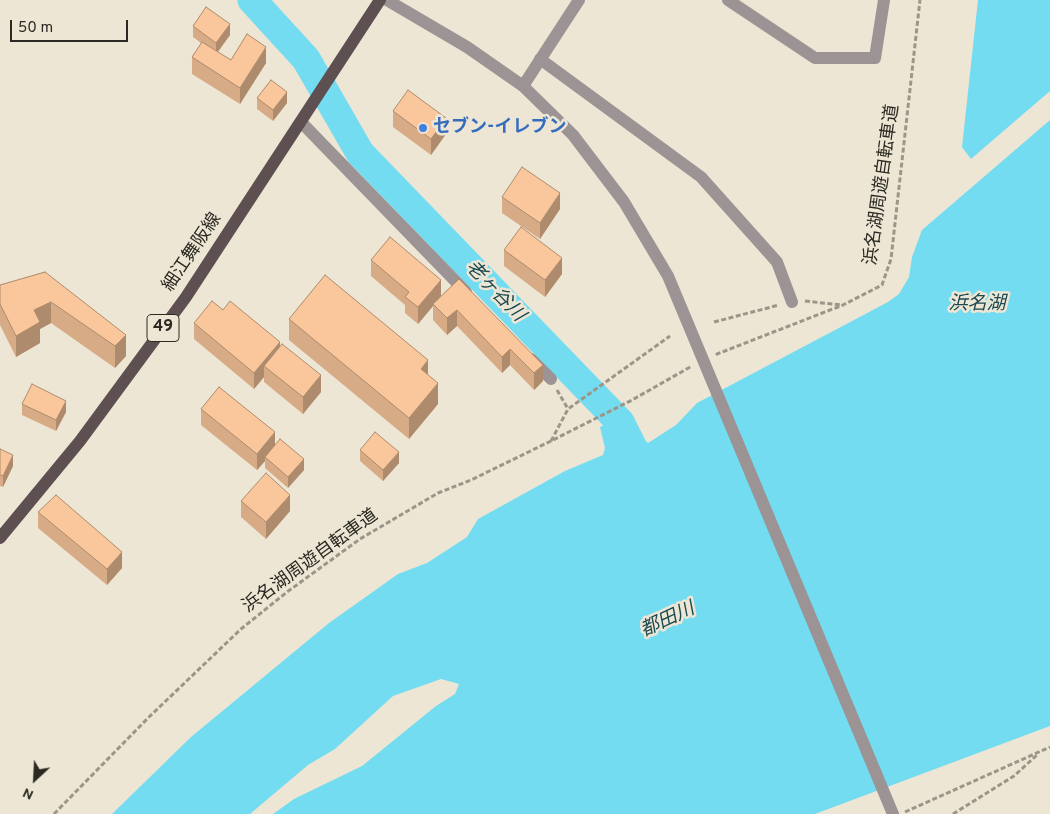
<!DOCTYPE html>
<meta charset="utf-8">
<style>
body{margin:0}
#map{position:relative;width:1050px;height:814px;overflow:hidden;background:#ede6d5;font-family:Overpass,sans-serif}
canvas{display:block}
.north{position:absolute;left:10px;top:754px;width:50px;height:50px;-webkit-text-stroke:4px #ede6d5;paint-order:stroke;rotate:205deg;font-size:14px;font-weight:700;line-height:20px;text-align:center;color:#2b2922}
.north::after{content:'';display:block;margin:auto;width:18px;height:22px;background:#2b2922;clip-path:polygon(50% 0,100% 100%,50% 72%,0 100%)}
.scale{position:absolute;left:10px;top:20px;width:118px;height:22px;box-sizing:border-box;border:2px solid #2b2922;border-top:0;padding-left:6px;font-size:15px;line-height:18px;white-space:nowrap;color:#2b2922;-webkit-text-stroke:4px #ede6d5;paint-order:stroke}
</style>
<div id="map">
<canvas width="1050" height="814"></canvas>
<div class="north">N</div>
<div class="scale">50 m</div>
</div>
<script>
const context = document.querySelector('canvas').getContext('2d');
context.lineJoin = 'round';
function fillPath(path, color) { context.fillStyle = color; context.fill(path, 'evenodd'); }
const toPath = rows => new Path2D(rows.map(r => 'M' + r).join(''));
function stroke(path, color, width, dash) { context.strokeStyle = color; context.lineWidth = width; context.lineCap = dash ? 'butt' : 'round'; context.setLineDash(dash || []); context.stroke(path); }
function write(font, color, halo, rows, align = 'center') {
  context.font = font + ' Overpass,"Noto Sans JP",sans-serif'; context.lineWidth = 5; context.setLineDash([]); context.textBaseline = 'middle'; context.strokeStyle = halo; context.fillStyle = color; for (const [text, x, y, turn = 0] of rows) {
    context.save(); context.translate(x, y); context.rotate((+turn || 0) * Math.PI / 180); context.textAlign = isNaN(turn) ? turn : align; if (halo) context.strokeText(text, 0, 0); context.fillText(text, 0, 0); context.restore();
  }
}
fillPath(toPath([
 [978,0,1050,0,1050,91,971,159,962,147],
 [1050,120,1050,726,815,814,273,814,294,799,362,766,436,706,455,694,459,684,441,679,393,696,335,749,308,765,250,814,112,814,191,737,329,623,398,574,427,563,467,537,478,519,565,471,603,455,605,448,600,427,620,417,625,424,648,443,676,425,697,403,888,302,899,294,909,277,912,257,922,230]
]), '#73dcf1');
stroke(toPath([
 [252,0,306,59,360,153,620,422,635,452]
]), '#73dcf1', 29);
stroke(toPath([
 [805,301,841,305],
 [714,322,779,305],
 [718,355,717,354,843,305,882,285,891,259,920,0],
 [557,390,568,409],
 [551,441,568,409,670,336],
 [905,812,1050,747],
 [54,814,149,717,241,629,287,592,360,539,438,493,471,480,551,441,632,400,692,366],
 [953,814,1014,776,1038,754]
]), '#9b9689', 3, [5, 2.5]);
stroke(toPath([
 [387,0,467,47,523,86,573,135,624,202,668,276,893,814],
 [728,0,815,58,875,58,884,0],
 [540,59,701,177,777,262,792,302],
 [523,86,579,0],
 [301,122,466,292],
 [531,359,551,379]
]), '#9c9394', 12);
stroke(toPath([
 [0,538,80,441,186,297,380,0]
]), '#5e4f51', 12);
fillPath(toPath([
 [193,26,230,35,218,52,231,60,266,63,240,104,192,74,192,57,201,43,193,37],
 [257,98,287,103,273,121,257,109],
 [393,111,446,134,431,155,393,127],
 [502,197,560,209,540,239,502,213],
 [504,250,562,274,545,297,504,266],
 [371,260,441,296,459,279,543,381,534,390,510,365,502,373,457,326,447,335,433,320,433,306,418,324,405,313,405,305,371,276],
 [45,272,126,356,115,368,51,323,40,329,40,343,16,357,0,325,0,285],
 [223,310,280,347,321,392,303,414,264,382,264,377,254,389,194,339,194,323],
 [289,319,438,404,409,439,289,340],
 [22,404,66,412,56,431,22,415],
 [201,409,275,445,304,470,288,488,265,468,265,461,257,470,201,425],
 [0,449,13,466,3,487,0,486],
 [360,450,399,463,383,481,360,461],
 [241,501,290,511,266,539,241,517],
 [38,512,122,568,107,585,38,528]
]), '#d6ab85');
fillPath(toPath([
 [230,24,230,35,216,54,216,43],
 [266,47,266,63,240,104,240,88],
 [287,92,287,103,273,121,273,110],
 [446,118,446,134,431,155,431,139],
 [560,193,560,209,540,239,540,223],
 [562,258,562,274,545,297,545,280],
 [441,280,441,296,433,304,433,306,418,324,418,307],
 [51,302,51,323,40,329,40,343,16,357,16,336,34,310],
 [457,310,457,326,447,335,447,318],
 [126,335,126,356,115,368,115,346],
 [280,342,280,358,264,366,264,377,254,389,254,373],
 [510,349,510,365,502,373,502,357],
 [428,360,428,382,421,369],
 [543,365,543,381,534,390,534,373],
 [321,375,321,392,303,414,303,397],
 [438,383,438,404,409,439,409,418],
 [66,401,66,412,56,431,56,420],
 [275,432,275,449,265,457,265,461,257,470,257,454],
 [399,452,399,463,383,481,383,470],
 [13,455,13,466,3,487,3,476],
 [304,459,304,470,288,488,288,477],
 [290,495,290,511,266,539,266,522],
 [122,552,122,568,107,585,107,569]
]), '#ae8b6c');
const building = toPath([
 [206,7,230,24,216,43,193,26,206,7],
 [247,34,266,47,240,88,192,57,202,42,231,60,247,34],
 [271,80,287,92,273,110,257,98,271,80],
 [408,90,446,118,431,139,393,111,408,90],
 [522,167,560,193,540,223,502,197,522,167],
 [521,227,562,258,545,280,504,250,521,227],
 [390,237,441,280,418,307,405,297,409,292,371,260,390,237],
 [45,272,126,335,115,346,51,302,34,310,40,322,16,336,0,304,0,285,45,272],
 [325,275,428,360,421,369,438,383,409,418,289,319,325,275],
 [459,279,543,365,534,373,510,349,502,357,457,310,447,318,433,304,459,279],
 [212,301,223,310,230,301,280,342,254,373,194,323,212,301],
 [282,344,321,375,303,397,264,366,282,344],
 [32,384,66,401,56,420,22,404,32,384],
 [219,387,275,432,257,454,201,409,219,387],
 [375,432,399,452,383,470,360,450,375,432],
 [280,439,304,459,288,477,265,457,280,439],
 [0,449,13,455,3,476,0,475,0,449],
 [266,473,290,495,266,522,241,501,266,473],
 [56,495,122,552,107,569,38,512,56,495]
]);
fillPath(building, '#f9c79b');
stroke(building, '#ae8b6c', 1);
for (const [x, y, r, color] of [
 [423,128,5,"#3f7fe0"]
]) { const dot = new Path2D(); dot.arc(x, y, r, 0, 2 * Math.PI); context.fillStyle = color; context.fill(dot); stroke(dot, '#ede6d5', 2); }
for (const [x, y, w] of [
 [163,328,32]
]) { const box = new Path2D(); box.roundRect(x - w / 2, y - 13.5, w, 27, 4); context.fillStyle = '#ede6d5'; context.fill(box); stroke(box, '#2b2922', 1); }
write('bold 16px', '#2b2922', null, [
 ["49",163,328]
]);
write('bold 18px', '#366cbe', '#ede6d5', [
 ["セブン-イレブン",433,128]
], 'left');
write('18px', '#2b2922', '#ede6d5', [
 ["浜名湖周遊自転車道",883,185,-82],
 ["細江舞阪線",193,253,-56],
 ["浜名湖周遊自転車道",311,562,-36]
]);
write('italic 19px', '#1a4952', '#ede6d5', [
 ["老ヶ谷川",494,292,46],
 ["浜名湖",977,305],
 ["都田川",668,621,-25]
]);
</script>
